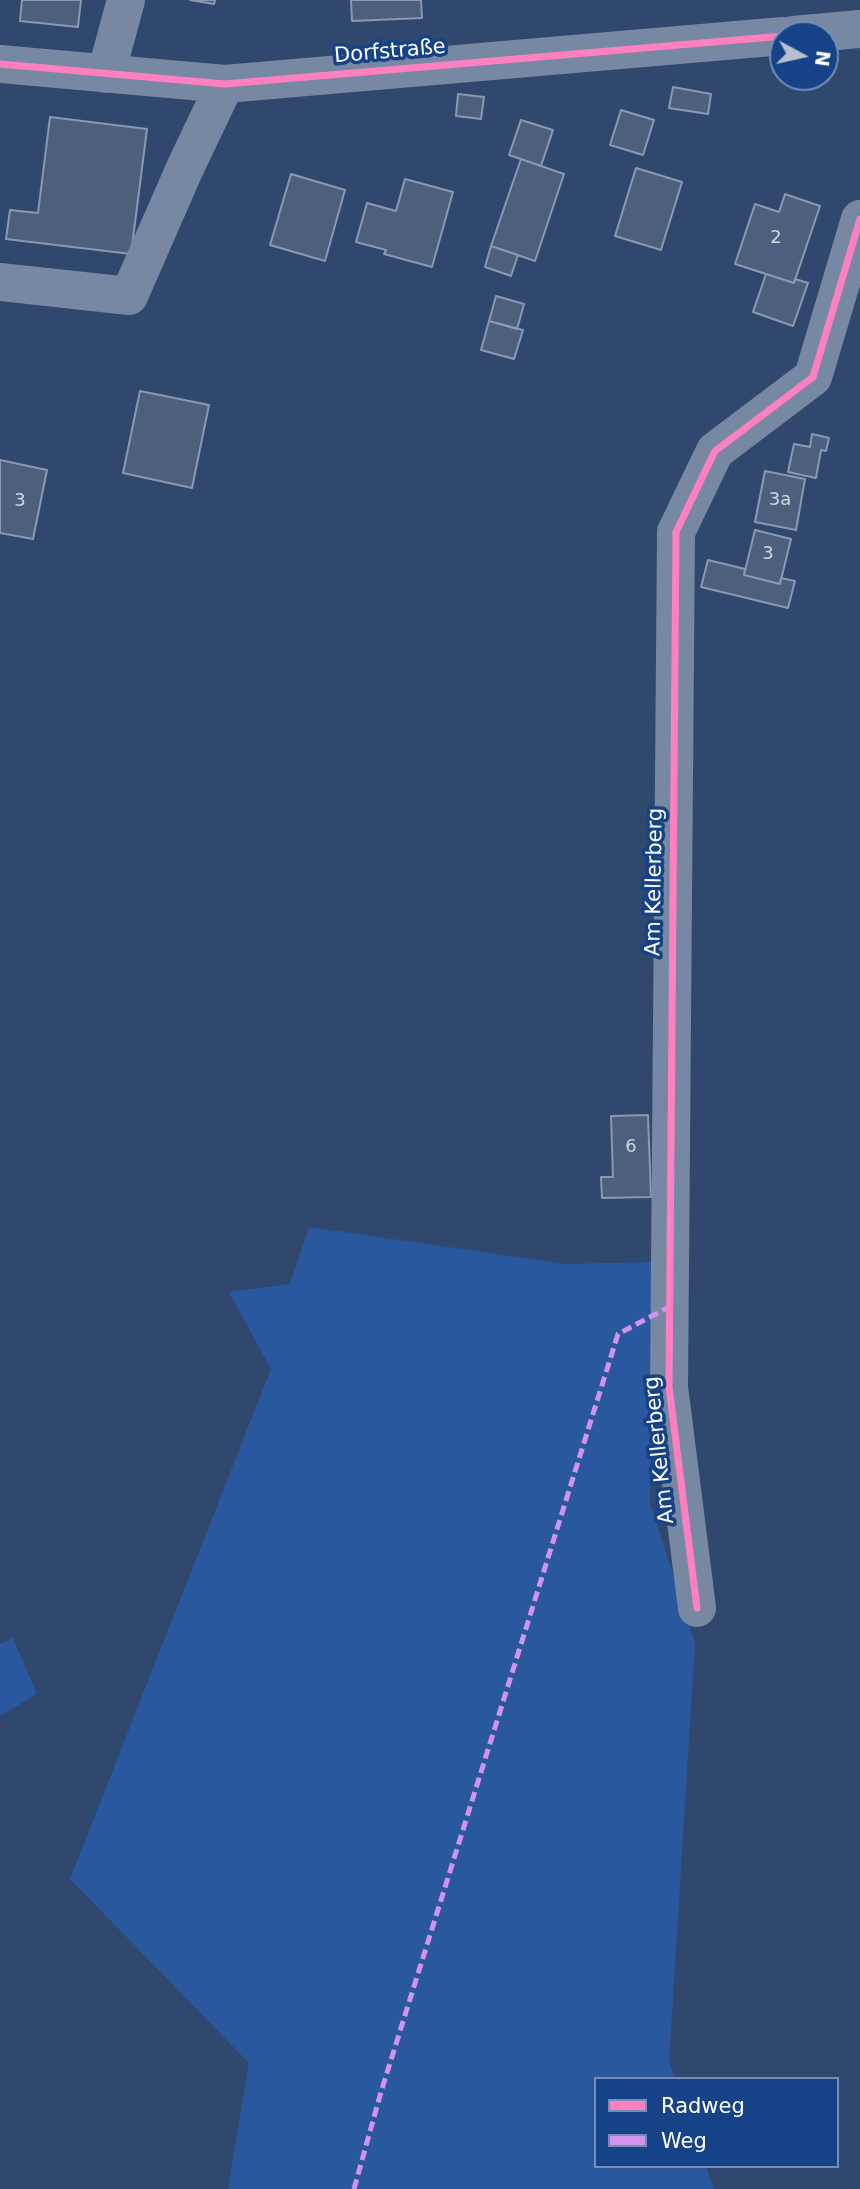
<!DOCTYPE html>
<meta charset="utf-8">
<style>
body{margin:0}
#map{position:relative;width:860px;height:2189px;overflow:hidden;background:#30486d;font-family:"DejaVu Sans",sans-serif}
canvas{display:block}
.legend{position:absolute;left:594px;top:2077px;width:245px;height:91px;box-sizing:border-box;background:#164287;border:2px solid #738eb7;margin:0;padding:9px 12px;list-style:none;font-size:21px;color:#fff}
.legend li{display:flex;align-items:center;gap:14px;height:35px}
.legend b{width:35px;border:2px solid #738eb7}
.north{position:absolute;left:769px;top:21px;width:70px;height:70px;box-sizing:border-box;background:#164287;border:2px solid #738eb7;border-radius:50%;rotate:98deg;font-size:19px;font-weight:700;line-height:28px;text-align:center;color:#fff}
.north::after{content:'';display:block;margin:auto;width:24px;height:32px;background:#b7bfcc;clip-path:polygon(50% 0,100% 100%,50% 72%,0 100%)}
</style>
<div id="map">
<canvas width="860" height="2189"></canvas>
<ul class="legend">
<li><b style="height:9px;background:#ff80c0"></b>Radweg</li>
<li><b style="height:9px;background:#d193ec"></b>Weg</li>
</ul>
<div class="north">N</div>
</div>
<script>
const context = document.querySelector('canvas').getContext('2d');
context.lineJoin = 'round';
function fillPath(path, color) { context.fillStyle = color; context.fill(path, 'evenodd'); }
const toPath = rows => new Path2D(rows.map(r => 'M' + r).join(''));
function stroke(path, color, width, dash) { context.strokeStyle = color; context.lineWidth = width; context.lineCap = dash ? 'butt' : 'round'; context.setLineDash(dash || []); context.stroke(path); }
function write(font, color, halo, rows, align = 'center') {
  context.font = font + ' "DejaVu Sans",sans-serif'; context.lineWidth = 7; context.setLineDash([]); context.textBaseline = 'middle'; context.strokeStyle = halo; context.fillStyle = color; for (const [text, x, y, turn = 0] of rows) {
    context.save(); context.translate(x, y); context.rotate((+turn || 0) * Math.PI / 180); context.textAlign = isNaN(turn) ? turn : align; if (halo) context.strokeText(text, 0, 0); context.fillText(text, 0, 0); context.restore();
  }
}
fillPath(toPath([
 [309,1227,566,1264,653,1262,650,1503,695,1643,669,2062,675,2079,596,2079,596,2166,706,2166,714,2189,228,2189,249,2063,70,1879,271,1369,229,1292,290,1284],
 [13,1638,37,1694,0,1716,0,1644]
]), '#29589e');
const building = toPath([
 [22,0,81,0,78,27,20,21,22,0],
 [190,0,215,0,214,4,190,0],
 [351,0,421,0,422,18,352,21,351,0],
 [673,87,711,94,708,114,669,108,673,87],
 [458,94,484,97,481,119,456,116,458,94],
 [621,110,654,120,643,155,610,145,621,110],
 [50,117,147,129,131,254,6,239,10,210,38,213,50,117],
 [521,120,553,130,541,166,509,155,521,120],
 [521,159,564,174,535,261,491,246,521,159],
 [636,168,682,182,661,250,615,236,636,168],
 [291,174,345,190,325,261,270,245,291,174],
 [405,179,453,192,432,267,384,254,386,250,356,242,367,203,396,211,405,179],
 [785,194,820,206,794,283,735,264,755,204,779,212,785,194],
 [491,246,518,255,511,276,485,267,491,246],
 [766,274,794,283,795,279,808,283,793,326,753,312,766,274],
 [496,296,524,304,517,329,489,321,496,296],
 [489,321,523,330,514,359,481,350,489,321],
 [140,391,209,405,192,488,123,473,140,391],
 [812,434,829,438,826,451,821,450,816,478,788,472,794,444,810,447,812,434],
 [0,460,47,470,33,539,0,533,0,460],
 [765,471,805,479,796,530,755,522,765,471],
 [755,530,791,539,780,584,744,575,755,530],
 [708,560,745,569,744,575,780,584,781,578,795,581,788,608,701,587,708,560],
 [648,1115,651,1197,602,1198,601,1177,613,1177,611,1116,648,1115]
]);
fillPath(building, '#4c607e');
stroke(building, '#8a99b1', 2);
stroke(toPath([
 [793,35,860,29],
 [0,64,225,84,783,36],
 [106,74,126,0],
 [0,282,129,296,185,168,225,84],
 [697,1608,669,1387,676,532,715,451,813,377,860,219]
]), '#7788a3', 38);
stroke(toPath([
 [354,2189,381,2092,618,1334,669,1307]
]), '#d193ec', 5, [10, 5]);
stroke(toPath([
 [0,64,225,84,783,36],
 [697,1608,669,1387,676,532,715,451,813,377,860,219]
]), '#ff80c0', 7);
write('18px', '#d2d7df', null, [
 ["2",776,238],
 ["3a",780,500],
 ["3",20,501],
 ["3",768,554],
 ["6",631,1147]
]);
write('21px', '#fff', '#164287', [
 ["Dorfstraße",390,52,-5],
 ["Am Kellerberg",655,882,-89],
 ["Am Kellerberg",660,1450,-96]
]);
</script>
